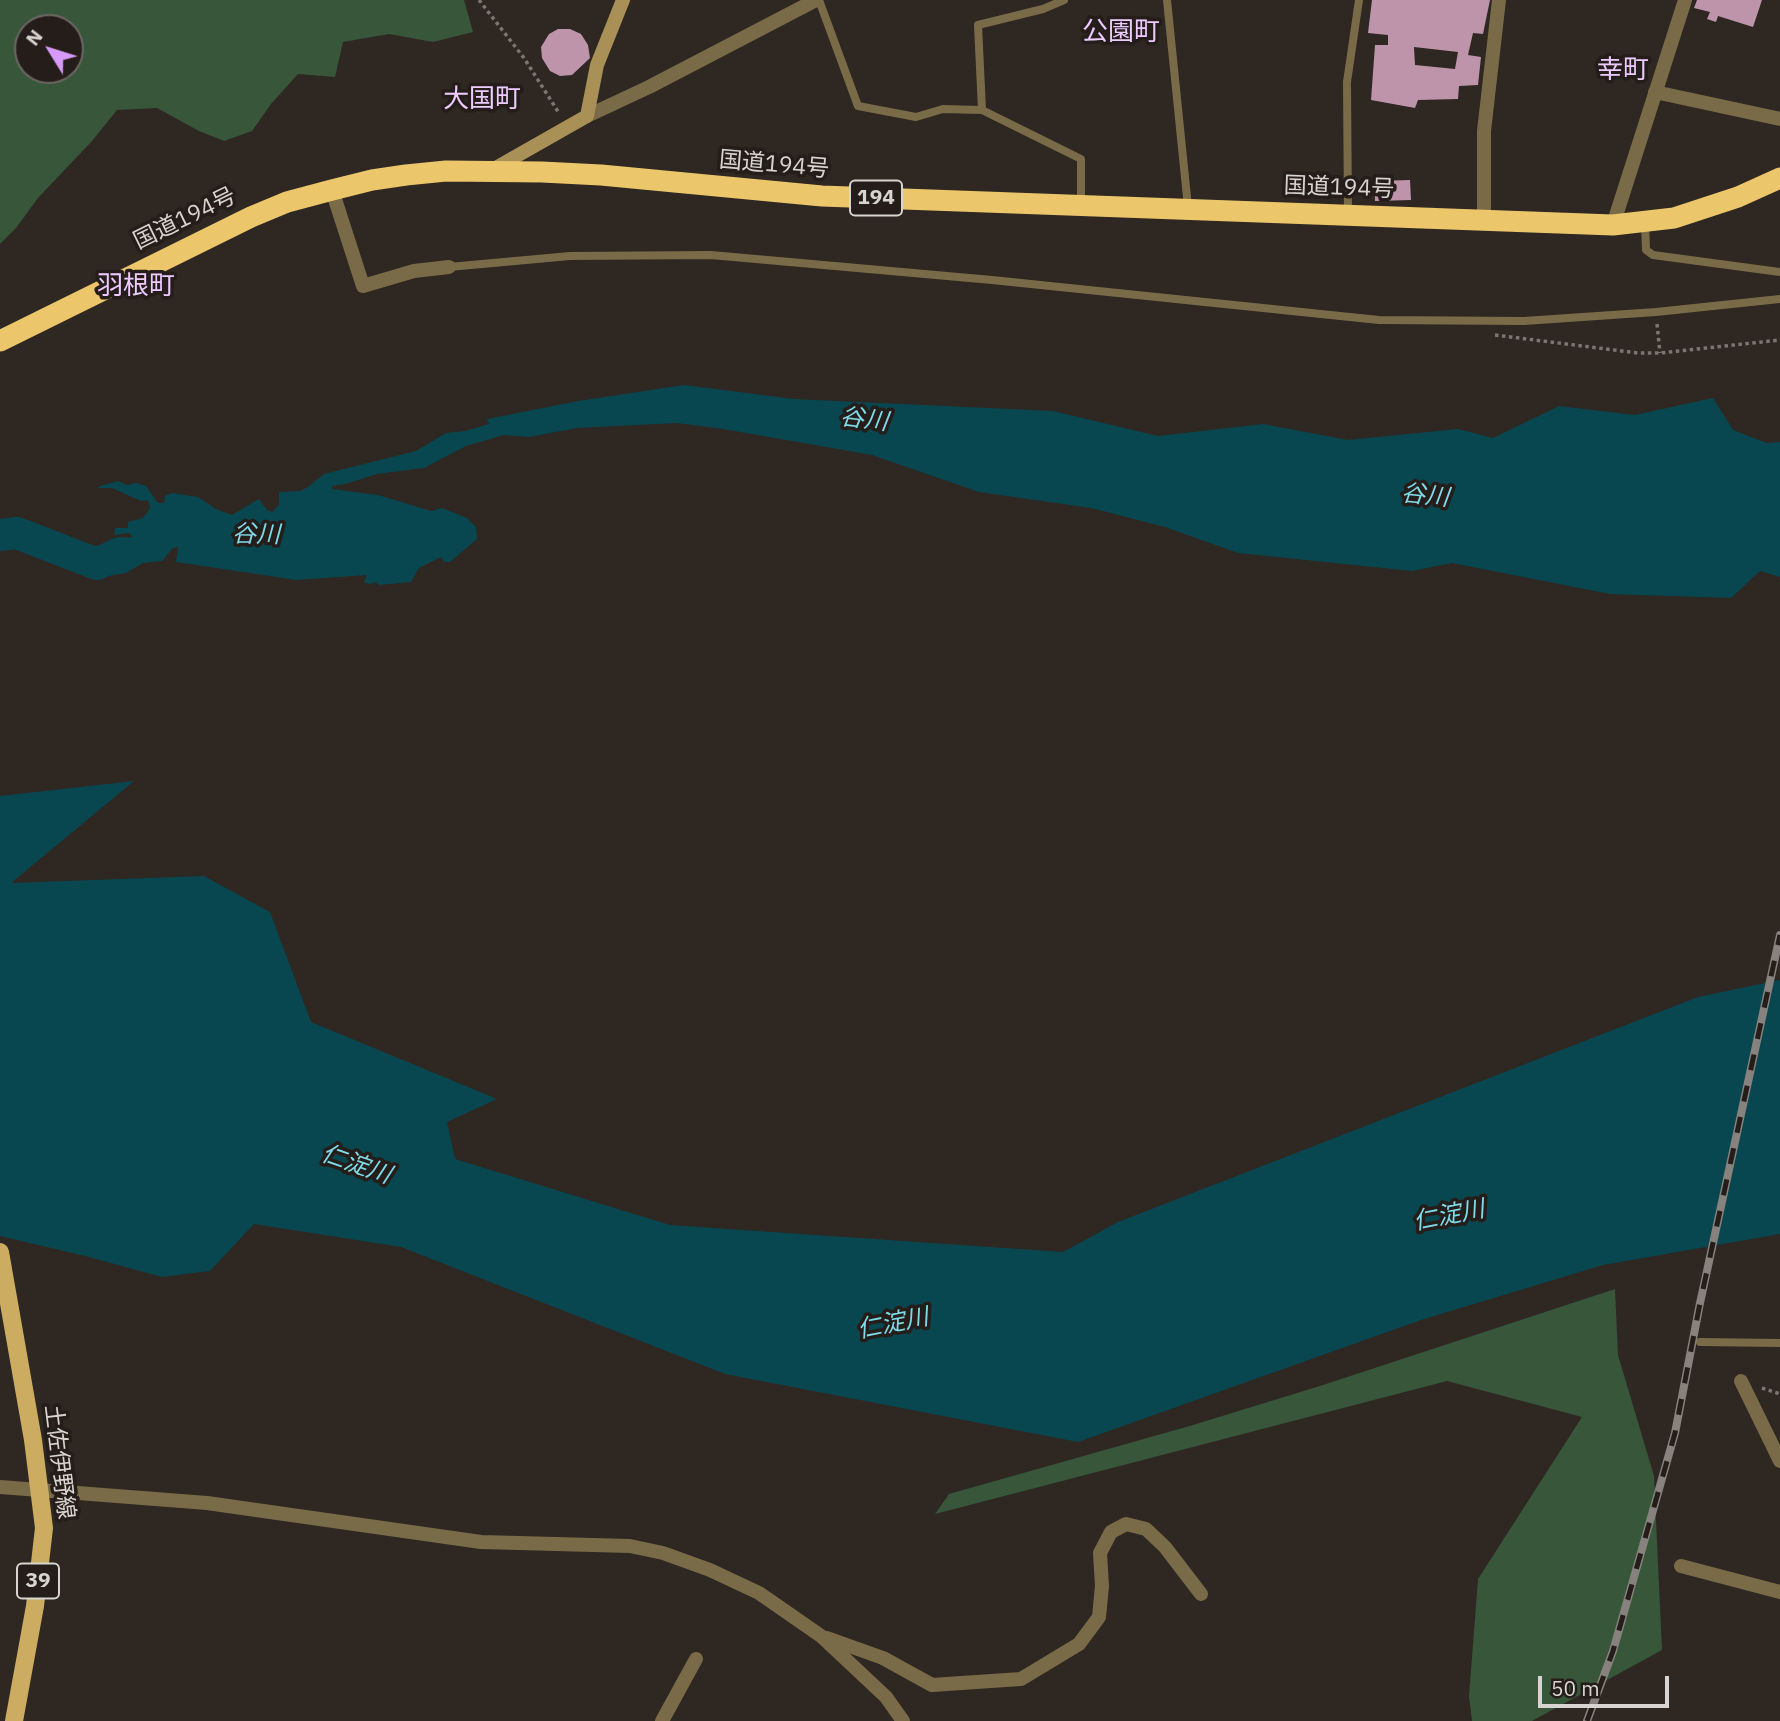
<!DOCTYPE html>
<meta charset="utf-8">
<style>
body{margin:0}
#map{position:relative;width:1780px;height:1721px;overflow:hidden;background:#2e2722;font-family:"IBM Plex Sans",sans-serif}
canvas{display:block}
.north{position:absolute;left:14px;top:14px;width:70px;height:70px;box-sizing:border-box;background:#241d19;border:2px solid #6c6663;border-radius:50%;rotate:308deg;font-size:19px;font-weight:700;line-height:28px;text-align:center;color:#d8d4d1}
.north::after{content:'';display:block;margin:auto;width:24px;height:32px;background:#d89af8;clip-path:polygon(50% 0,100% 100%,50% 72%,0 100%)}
.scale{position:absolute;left:1538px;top:1676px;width:131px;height:32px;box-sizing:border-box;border:4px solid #d8d4d1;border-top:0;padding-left:9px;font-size:21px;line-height:24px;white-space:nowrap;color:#d8d4d1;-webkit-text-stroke:5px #241d19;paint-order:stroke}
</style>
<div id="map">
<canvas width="1780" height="1721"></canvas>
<div class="north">N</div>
<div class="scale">50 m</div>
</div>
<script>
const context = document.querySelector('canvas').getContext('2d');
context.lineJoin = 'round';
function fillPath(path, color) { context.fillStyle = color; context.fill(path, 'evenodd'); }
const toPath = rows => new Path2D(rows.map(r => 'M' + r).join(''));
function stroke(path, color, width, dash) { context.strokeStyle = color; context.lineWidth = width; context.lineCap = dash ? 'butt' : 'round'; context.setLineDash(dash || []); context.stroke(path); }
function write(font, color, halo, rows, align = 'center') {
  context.font = font + ' "IBM Plex Sans","Noto Sans JP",sans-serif'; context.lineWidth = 7; context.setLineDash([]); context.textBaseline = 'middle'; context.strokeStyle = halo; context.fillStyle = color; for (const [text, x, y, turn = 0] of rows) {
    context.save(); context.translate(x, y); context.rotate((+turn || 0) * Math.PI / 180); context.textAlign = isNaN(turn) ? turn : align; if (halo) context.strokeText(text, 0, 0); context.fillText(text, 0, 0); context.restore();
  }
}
fillPath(toPath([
 [0,0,464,0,473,32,433,42,389,34,343,42,335,77,298,74,271,104,252,131,224,141,199,131,157,108,117,110,92,141,38,198,16,228,0,244],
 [70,28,70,70,28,70,28,28],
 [1615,1289,1618,1355,1654,1476,1662,1650,1532,1721,1472,1721,1469,1696,1478,1579,1582,1417,1447,1381,935,1514,949,1494,1193,1425,1323,1385]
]), '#385639');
fillPath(toPath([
 [684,385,794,399,1053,411,1158,436,1263,424,1348,440,1458,429,1493,438,1559,406,1635,415,1713,398,1733,430,1767,443,1780,442,1780,577,1760,571,1731,598,1610,594,1452,563,1412,571,1238,553,1165,527,1091,508,979,492,872,455,723,429,677,423,577,428,529,437,504,435,466,446,424,468,377,474,345,484,332,486,332,489,378,495,431,511,442,508,467,518,476,527,477,539,450,562,444,562,441,557,419,568,411,582,379,585,375,582,369,584,364,582,367,575,296,580,176,562,178,547,173,548,162,561,143,563,126,573,108,576,102,573,75,570,84,548,102,545,115,538,133,537,129,533,114,535,115,528,128,528,128,522,143,518,150,508,148,500,141,501,112,488,97,488,100,486,118,481,127,485,136,483,146,486,158,503,164,503,165,496,172,493,198,497,216,509,232,515,259,499,267,510,272,512,279,505,279,492,300,491,308,487,324,474,416,451,446,433,465,431,489,424,487,419,578,401],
 [134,781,11,883,204,876,270,912,311,1022,497,1099,447,1122,455,1159,670,1225,1063,1252,1118,1222,1698,997,1780,980,1780,1234,1603,1265,1421,1320,1078,1442,725,1374,401,1247,254,1224,210,1271,162,1277,85,1256,0,1236,0,796]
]), '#094750');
stroke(toPath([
 [0,535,17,533,97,564,120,553]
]), '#094750', 32);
fillPath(toPath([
 [1372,0,1490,0,1483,34,1473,33,1468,55,1481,57,1478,85,1459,86,1458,99,1418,100,1415,108,1371,100,1375,45,1388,45,1388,35,1368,33],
 [1414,47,1458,52,1455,69,1415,65],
 [1697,0,1762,0,1753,27,1718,16,1716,22,1707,19,1710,12,1694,8],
 [558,29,570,29,581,34,588,45,590,58,572,75,560,76,550,71,542,58,541,47,549,34],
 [1410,180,1411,200,1375,201,1375,181]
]), '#be94ab');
stroke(toPath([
 [479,0,524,58,559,113],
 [1657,324,1660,353],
 [1495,335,1638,353,1660,353,1780,340],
 [1762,1388,1780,1394]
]), '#7c7672', 3.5, [3.5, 3.5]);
stroke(toPath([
 [819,0,858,106,916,117,943,109,982,110],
 [1064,0,1043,9,978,25,982,110,1081,159,1081,203],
 [1167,0,1188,207],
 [1348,215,1347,82,1359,0],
 [1645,222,1646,250,1653,255,1780,272],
 [449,267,570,256,711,255,992,280,1379,320,1524,321,1656,312,1780,299],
 [1700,1342,1780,1343]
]), '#7a6b48', 8);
stroke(toPath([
 [1655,92,1780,119],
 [587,116,649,87,816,0],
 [332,190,363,286,414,271,449,267],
 [1484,220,1484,131,1499,0],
 [1613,225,1685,0],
 [1741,1381,1780,1461],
 [0,1487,207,1503,481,1542,630,1546,663,1553,710,1570,759,1593,821,1636,886,1697,903,1721],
 [1681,1566,1780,1592],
 [827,1638,883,1658,932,1685,1021,1679,1079,1644,1099,1617,1102,1586,1100,1553,1111,1532,1126,1524,1146,1529,1165,1547,1201,1594],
 [662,1721,696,1659]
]), '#7a6b48', 14);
stroke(toPath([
 [492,170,587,116,597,65,623,0]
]), '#a89056', 14);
stroke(toPath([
 [0,1252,33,1440,44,1528,35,1606,14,1721]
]), '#ccac61', 18);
stroke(toPath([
 [0,341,251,217,287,202,332,190,372,180,406,175,446,171,542,172,601,175,822,196,1613,225,1674,218,1738,197,1780,178]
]), '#ecc66a', 21);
const rail = toPath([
 [1587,1721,1613,1651,1675,1433,1700,1303,1780,935]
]);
stroke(rail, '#87827e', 8);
stroke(rail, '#241d19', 5, [16]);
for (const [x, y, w] of [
 [876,198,52],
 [38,1581,42]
]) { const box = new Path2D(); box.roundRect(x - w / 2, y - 17.5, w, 35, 5); context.fillStyle = '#241d19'; context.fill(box); stroke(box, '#d8d4d1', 2); }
write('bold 21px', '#d8d4d1', null, [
 ["194",876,198],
 ["39",38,1581]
]);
write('23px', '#d8d4d1', '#241d19', [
 ["国道194号",774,165,5],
 ["国道194号",1339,188,2],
 ["国道194号",185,219,-26],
 ["土佐伊野線",59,1462,83]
]);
write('italic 24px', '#7fdae9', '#241d19', [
 ["谷川",864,420,7],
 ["谷川",1425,496,6],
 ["谷川",256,535,1],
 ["仁淀川",356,1165,19],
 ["仁淀川",1449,1216,-11],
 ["仁淀川",893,1324,-11]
]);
write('26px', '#edcaff', '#241d19', [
 ["公園町",1121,32],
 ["幸町",1623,70],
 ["大国町",482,99],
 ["羽根町",136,286]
]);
</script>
